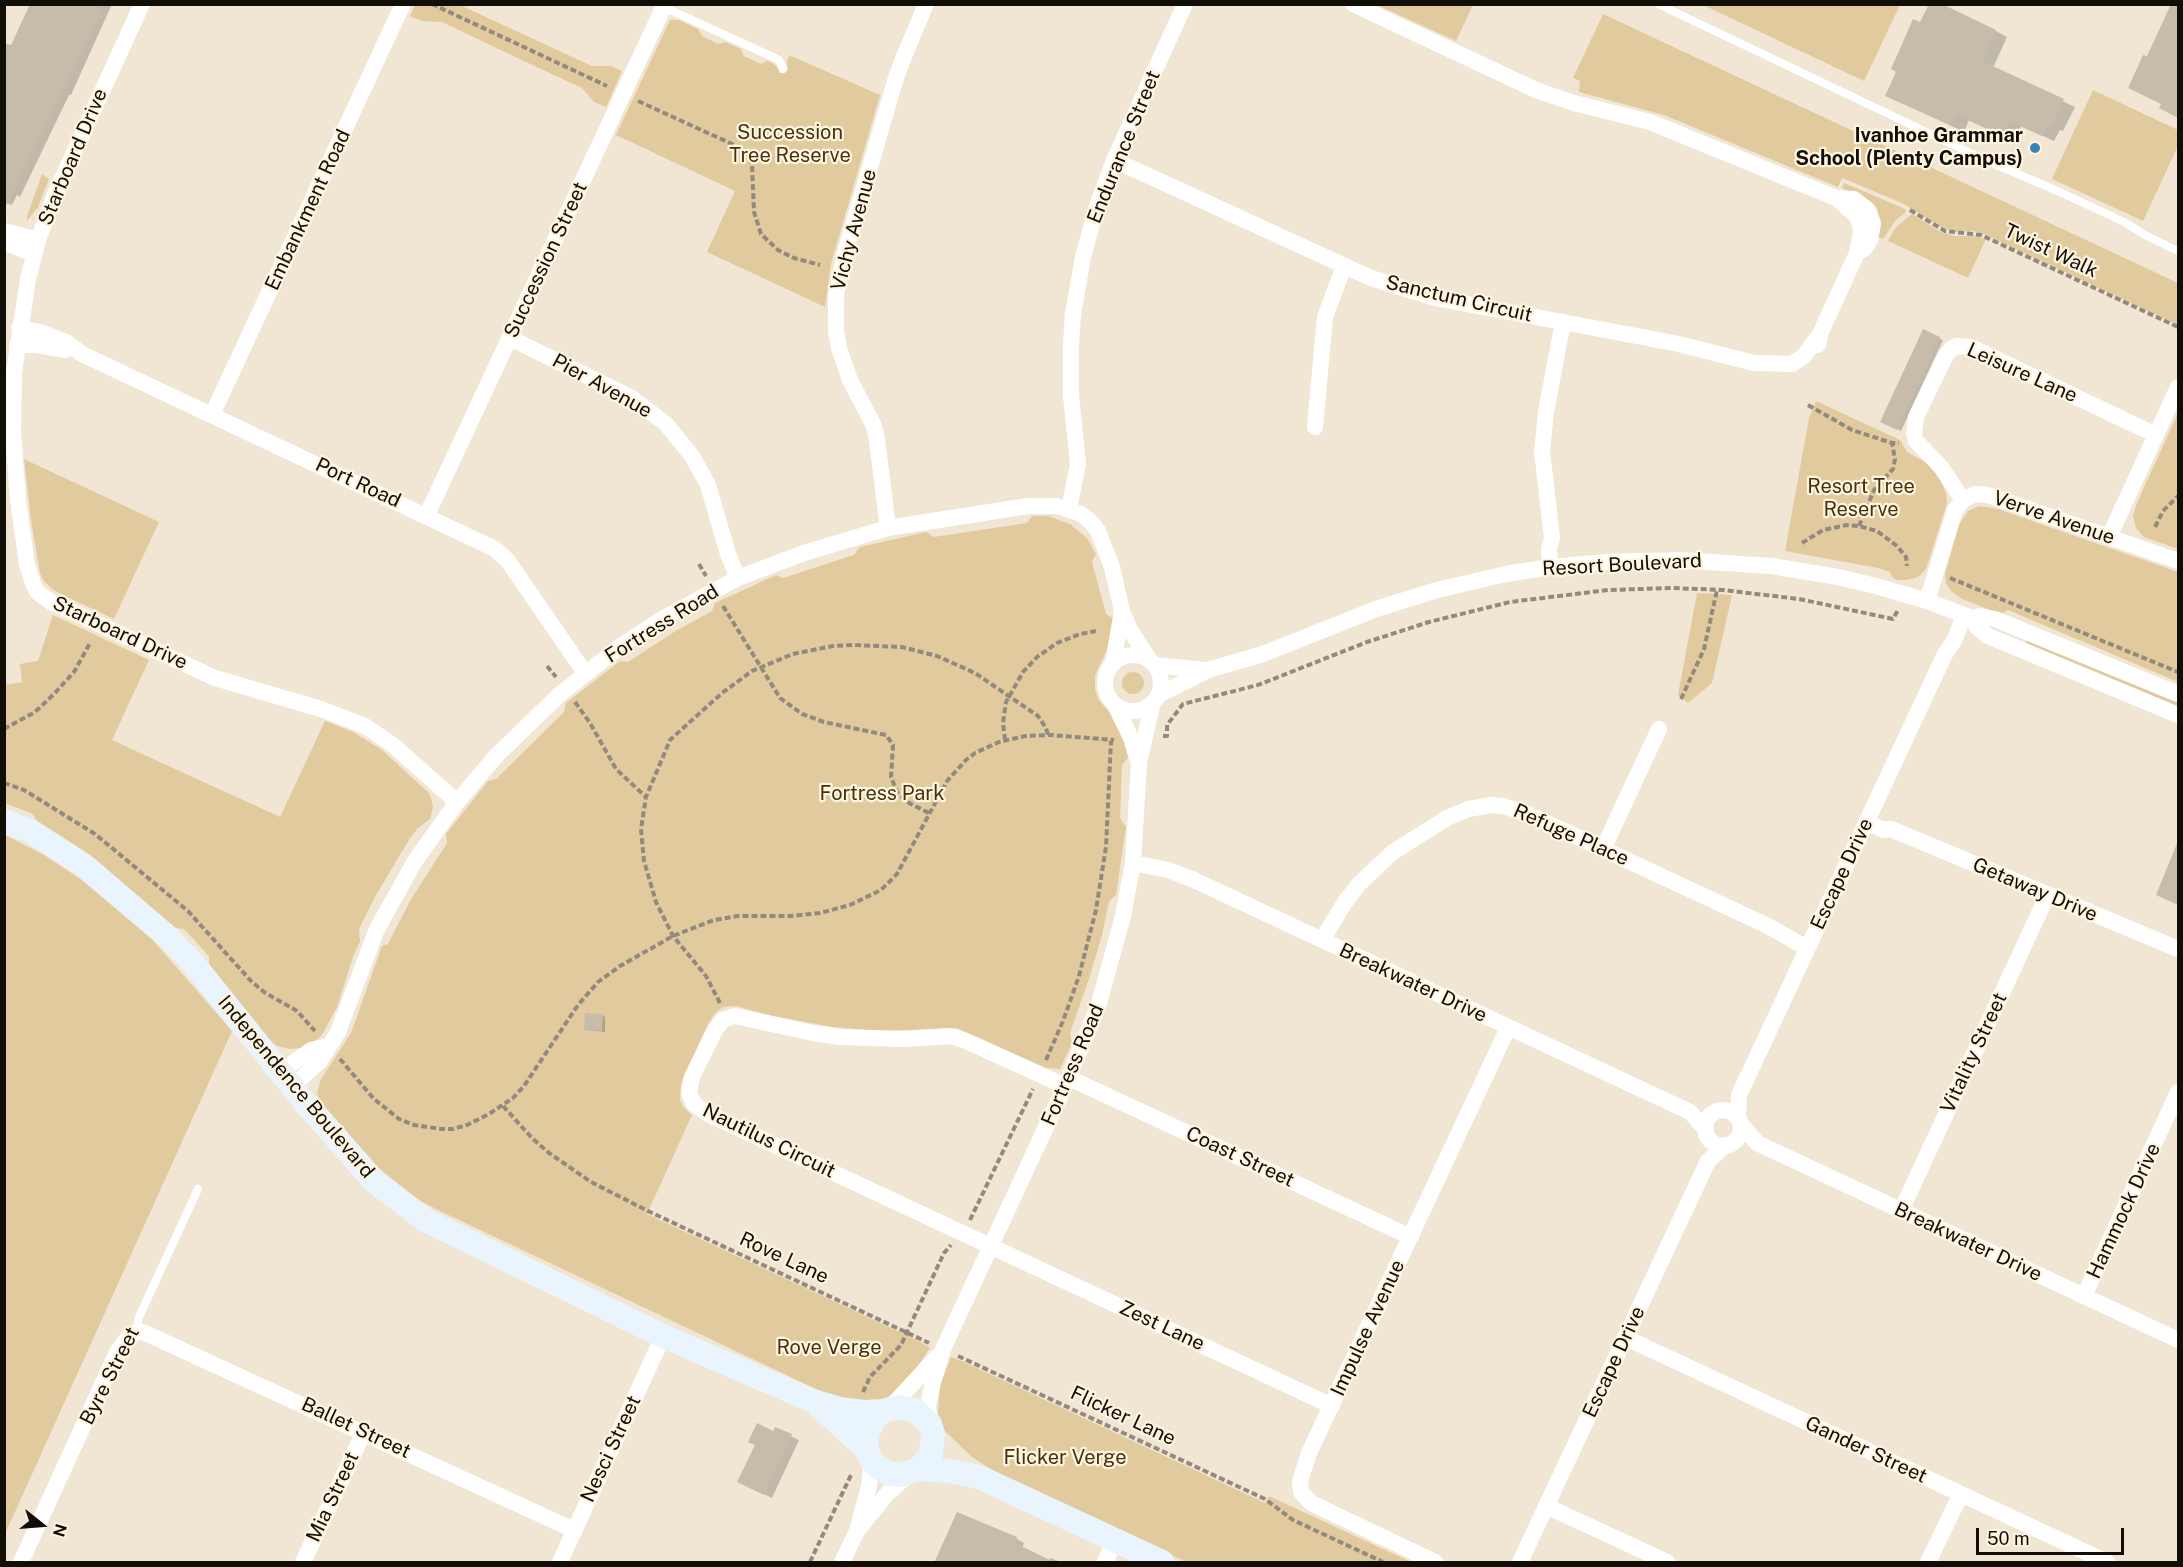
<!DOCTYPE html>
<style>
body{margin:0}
#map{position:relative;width:2183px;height:1567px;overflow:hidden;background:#f1e6d3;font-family:"Public Sans",sans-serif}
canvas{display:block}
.frame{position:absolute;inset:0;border:6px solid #110d07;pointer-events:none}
.north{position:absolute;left:12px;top:1495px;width:60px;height:60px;-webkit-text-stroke:4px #fef4e0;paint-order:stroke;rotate:107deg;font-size:16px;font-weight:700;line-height:24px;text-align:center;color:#110d07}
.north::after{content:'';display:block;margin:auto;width:21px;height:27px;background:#110d07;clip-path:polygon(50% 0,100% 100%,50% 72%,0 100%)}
.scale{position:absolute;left:1976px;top:1528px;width:148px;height:27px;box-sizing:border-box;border:3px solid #110d07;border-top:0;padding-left:8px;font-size:18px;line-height:21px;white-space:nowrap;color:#110d07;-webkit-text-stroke:4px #fef4e0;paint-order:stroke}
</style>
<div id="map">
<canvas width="2183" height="1567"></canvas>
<div class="frame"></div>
<div class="north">N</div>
<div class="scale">50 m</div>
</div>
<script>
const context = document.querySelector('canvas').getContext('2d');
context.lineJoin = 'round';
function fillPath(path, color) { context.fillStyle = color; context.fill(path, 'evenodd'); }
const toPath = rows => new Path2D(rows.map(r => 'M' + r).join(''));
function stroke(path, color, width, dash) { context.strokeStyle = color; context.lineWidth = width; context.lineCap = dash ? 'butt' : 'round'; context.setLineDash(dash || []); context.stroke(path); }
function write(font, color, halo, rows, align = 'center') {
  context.font = font + ' "Public Sans",sans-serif'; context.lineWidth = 4.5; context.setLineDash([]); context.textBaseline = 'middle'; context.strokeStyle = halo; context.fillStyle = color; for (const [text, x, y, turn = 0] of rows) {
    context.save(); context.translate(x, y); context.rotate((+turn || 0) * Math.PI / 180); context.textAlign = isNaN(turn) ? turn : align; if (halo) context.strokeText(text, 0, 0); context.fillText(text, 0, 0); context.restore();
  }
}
fillPath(toPath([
 [415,5,460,5,592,66,611,66,622,71,606,107,594,102,582,88,511,55,442,22,422,21,410,16],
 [1377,5,1473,5,1456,41],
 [1703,5,1900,5,1864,81],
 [1603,14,2178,283,2178,325,1984,234,1973,231,1955,232,1939,226,1904,204,1842,178,1838,187,1664,115,1579,92,1580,81,1573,78],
 [670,20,679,20,698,29,702,36,718,44,725,42,741,49,744,56,761,64,767,61,772,63,777,67,780,73,788,70,787,62,789,55,880,95,831,264,825,307,707,252,735,191,616,135],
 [2093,90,2178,130,2178,146,2143,221,2052,179],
 [42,174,49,179,38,207,27,221,27,216],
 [1844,183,1905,209,1906,212,1896,220,1883,239,1877,236,1881,222,1877,208,1869,201,1842,188],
 [1912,214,1941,232,1955,236,1975,236,1986,239,1968,278,1888,241,1896,227],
 [1816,401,1900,440,1907,452,1927,463,1940,479,1946,493,1947,503,1928,563,1926,569,1918,577,1907,580,1898,580,1893,578,1890,572,1878,568,1785,551,1809,418],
 [2178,413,2178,549,2144,537,2136,528,2133,516,2137,503],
 [24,459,159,522,114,619,61,594,52,589,43,580,40,573,31,520],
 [1979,506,1998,509,2178,572,2178,682,2008,610,2000,614,1962,599,1951,591,1946,584,1945,574,1959,525,1968,511],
 [1032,516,1048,516,1070,524,1087,538,1096,554,1092,562,1106,614,1114,619,1107,650,1095,675,1095,689,1098,699,1117,721,1126,741,1128,758,1122,765,1120,818,1126,827,1116,895,1109,901,1102,935,1089,979,1070,1033,1072,1043,1060,1069,1046,1068,957,1028,878,1031,833,1027,773,1016,736,1006,723,1007,714,1014,708,1024,681,1083,680,1100,684,1108,692,1115,647,1214,919,1341,930,1348,917,1367,891,1395,882,1400,873,1403,835,1398,440,1211,419,1200,380,1169,322,1108,317,1093,321,1079,351,1033,382,946,388,944,410,901,447,843,446,834,488,781,496,779,564,712,566,703,620,661,628,662,674,632,712,611,715,603,776,575,783,578,854,555,860,547,926,532,934,537,1027,523],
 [1697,593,1732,595,1712,683,1688,703,1678,695],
 [53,615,149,660,112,740,280,817,325,721,353,732,382,750,430,794,433,807,430,819,418,828,410,838,376,895,359,929,360,941,353,957,337,1007,322,1035,310,1045,303,1048,290,1049,277,1046,271,1042,209,964,209,956,184,929,175,928,89,854,37,821,33,814,5,803,4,685,22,682,20,664,38,661],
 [2027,639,2178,700,2178,709,2026,644],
 '1122 683a11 11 0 1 1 22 0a11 11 0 1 1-22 0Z',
 [5,835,44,855,79,878,151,938,232,1031,5,1534],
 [951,1357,964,1362,1265,1503,1269,1496,1411,1562,1186,1562,1001,1476,972,1457,944,1430,938,1413,940,1386]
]), '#e2ca9f');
fillPath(toPath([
 [32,4,112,4,71,95,69,95,20,197,17,195,12,205,4,202,11,47],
 [2171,8,2178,12,2178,117,2172,115,2163,104,2147,58],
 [1921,24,1996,31,2007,37,1993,68,2075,107,2063,131,2060,130,2054,141,2021,126,2014,141,1969,120,1964,132,1899,101],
 [1924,331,1943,340,1901,431,1882,421],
 [602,1015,605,1017,605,1032,586,1030],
 [776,1429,799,1440,772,1498,747,1486],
 [958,1514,1017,1539,1024,1543,1022,1548,1049,1561,1050,1558,1061,1562,936,1562]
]), '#0003');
fillPath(toPath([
 [30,4,102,4,100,9,102,10,90,35,4,210,4,43,11,45],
 [1929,4,1942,4,1996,30,1982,61,2064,99,2051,126,2048,124,2042,136,2009,121,2002,136,1957,115,1952,126,1885,96,1896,72,1891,69,1913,19,1920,22],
 [2171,4,2178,4,2178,118,2159,108,2161,104,2128,88,2143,55,2147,56],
 [1923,329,1940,337,1897,430,1880,422],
 [2178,841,2178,905,2156,895],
 [585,1013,603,1014,602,1031,584,1030],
 [757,1423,773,1431,775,1427,792,1434,764,1495,737,1482,755,1445,748,1442],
 [957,1512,1017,1537,1015,1543,1056,1563,934,1563]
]), '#c7bcaa');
stroke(toPath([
 [432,4,607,86],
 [638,101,732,144,747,153,752,165,754,212,761,234,778,250,794,258,820,265],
 [1910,210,1945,231,1981,235,2178,327],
 [1808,405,1852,430,1892,443,1899,443],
 [1859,526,1874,490,1893,469,1895,459,1892,443],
 [2155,527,2163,511,2178,496],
 [1802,543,1823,530,1847,525,1859,526,1877,531,1897,546,1906,557,1907,566],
 [699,564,706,576],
 [1950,578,2178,672],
 [723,606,780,698,802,714,824,722,886,735,893,745,891,777,897,792,909,803,929,813],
 [547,666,556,677],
 [1681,699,1704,649,1717,590],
 [575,702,590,723,616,769,646,797],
 [4,729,35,712,54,694,74,672,90,643],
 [1163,736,1167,736,1167,725,1183,704,1258,685,1367,642,1429,622,1510,602,1608,590,1673,588,1723,590,1799,599,1893,619,1898,610],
 [1005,740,1003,723,1006,702,1023,672,1037,657,1057,643,1080,634,1096,631],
 [4,783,24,790,95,834,188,911,251,981,264,992,297,1011,315,1031],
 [720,1003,706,976,673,936,656,902,644,861,641,829,646,797,670,740,722,693,752,671,793,654,833,646,852,645,902,647,937,656,975,673,1038,716,1046,728,1048,735],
 [340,1059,374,1099,399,1119,414,1125,441,1129,453,1129,467,1125,489,1114,513,1098,524,1086,578,1005,598,982,620,966,673,936,714,920,738,916,791,916,820,913,850,905,881,890,897,874,947,781,966,760,975,753,999,742,1025,736,1051,735,1114,740],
 [1046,1060,1063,1021,1079,976,1096,910,1106,847,1111,741],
 [503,1106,532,1138,549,1153,591,1182,648,1211,929,1343],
 [970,1220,1033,1089],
 [958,1356,1265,1499,1293,1520,1383,1562],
 [863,1392,870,1377,901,1345,944,1253,951,1245],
 [810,1562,851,1475]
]), '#928a7c', 4, [6, 3]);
stroke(toPath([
 [1658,4,1985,160,2060,192,2124,222,2145,235,2178,251],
 [664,7,779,60,783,69],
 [136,1332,139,1317,198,1189]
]), '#fff', 8);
stroke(toPath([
 [142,4,56,192,38,240,28,279,14,373,13,432,18,500,27,565,34,586,37,592,51,602,215,678,321,709,365,726,393,745,457,802],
 [1353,4,1536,90,1574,103,1650,122,1836,198,1854,199,1867,209,1873,224,1870,240,1865,248,1857,253],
 [1114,160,1371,278,1435,298,1679,344,1754,363,1792,364,1804,356,1820,334],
 [4,231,38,240],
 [4,242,34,254],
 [19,328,40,332,66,342,82,354,495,549,508,561,585,673],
 [510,338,632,398,666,424,692,456,708,485,728,554,738,578],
 [17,345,37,345,66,350],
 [1818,345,1820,334,1857,253,1861,230,1858,217,1836,198],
 [212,415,403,4],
 [1315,427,1325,317,1344,266],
 [1963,500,1941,467,1916,441,1914,434,1916,417,1945,357,1951,349,1957,346,1971,347,2156,435],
 [1069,509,1078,464,1071,396,1071,343,1073,314,1083,257,1097,206,1114,160,1185,4],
 [427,515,665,4],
 [888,528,877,440,874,426,850,380,839,348,836,331,836,296,844,256,895,81,903,59,926,4],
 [2109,537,2178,387],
 [1550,567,1549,549,1552,538,1542,451,1546,412,1563,322],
 [1927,601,1955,510,1963,500,1975,494,1988,495,2178,561],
 [1972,618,1977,627,1988,636,2178,715],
 '1105 683a28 28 0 1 1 56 0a28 28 0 1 1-56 0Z',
 [1113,663,1122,611],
 [1155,665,1204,670],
 [1158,695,1208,670,1263,654,1376,609,1437,590,1506,574,1550,567,1607,562,1679,560,1771,566,1838,577,1876,586,1927,601,1972,618,1980,616,1995,619,2178,694],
 [1115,705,1131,738,1137,758],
 [1866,822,1884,830,1891,829,2178,949],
 [1603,849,1659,729],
 [1133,863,1168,870,1194,880,1690,1112,1706,1130],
 [1322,940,1345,902,1359,884,1393,852,1447,818,1468,809,1492,805,1503,806,1528,814,1768,926,1807,948],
 [280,1072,311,1050,328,1046],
 [1069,1078,1411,1237],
 [1065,1086,966,1041,951,1036,904,1039,841,1037,813,1033,735,1016,723,1020,715,1030,692,1077,689,1093,694,1104,708,1114,1332,1406],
 [292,1087,320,1061,338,1032,377,929,415,861,457,802,496,756,559,695,618,648,662,619,738,578,804,553,888,528,1028,506,1057,506,1081,514,1091,522,1098,531,1112,567,1122,611,1130,630,1149,659],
 '1705 1128a18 18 0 1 1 36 0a18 18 0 1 1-36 0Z',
 [1738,1117,1739,1095,1945,654,1955,639,1964,615],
 [1741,1124,1757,1143,2178,1340],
 [1901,1211,2047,896],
 [2084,1296,2178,1092],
 [1626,1338,2107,1562],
 [889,1409,937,1357],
 [930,1424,928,1405,933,1382,943,1349,1065,1086,1098,1007,1123,916,1133,863,1139,762,1153,702],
 [1546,1506,1667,1562],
 [861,1526,887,1494,909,1474],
 [21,1562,117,1352,125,1341,136,1332,143,1332,574,1530],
 [303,1562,364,1432],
 [560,1562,663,1336],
 [842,1562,857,1531,869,1486,872,1461],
 [1105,1562,1115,1541],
 [1435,1562,1311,1503,1301,1492,1300,1481,1309,1453,1508,1028],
 [1520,1562,1708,1161,1726,1145],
 [1928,1562,1961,1494]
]), '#fff', 16);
stroke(toPath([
 [4,821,32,832,86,867,169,938,192,962,308,1106,375,1182,425,1220,663,1336,813,1401,840,1409,864,1412,883,1411,898,1407,916,1411,930,1424,933,1434,931,1454,919,1469,899,1475,888,1473,879,1468,872,1461,867,1450,866,1439,869,1428,875,1418,883,1411],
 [817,1404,867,1450],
 [919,1469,949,1471,979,1477,1162,1562]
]), '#e9f4fc', 24);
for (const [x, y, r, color] of [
 [2035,148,6,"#3985b8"]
]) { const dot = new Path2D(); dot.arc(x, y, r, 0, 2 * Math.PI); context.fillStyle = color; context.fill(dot); stroke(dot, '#fef4e0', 2); }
write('20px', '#44320b', '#fef4e0', [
 ["Succession",790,133],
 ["Tree Reserve",790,156],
 ["Resort Tree",1861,487],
 ["Reserve",1861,510],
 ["Fortress Park",882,794],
 ["Rove Verge",829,1348],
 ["Flicker Verge",1065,1458]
]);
write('bold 20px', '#110d07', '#fef4e0', [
 ["Ivanhoe Grammar",2023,136],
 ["School (Plenty Campus)",2023,159]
], 'right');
write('20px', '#110d07', '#fef4e0', [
 ["Endurance Street",1124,147,-68],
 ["Starboard Drive",73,157,-67],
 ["Embankment Road",308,210,-65],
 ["Vichy Avenue",854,230,-75],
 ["Twist Walk",2051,251,25],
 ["Succession Street",546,260,-65],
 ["Sanctum Circuit",1459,299,13],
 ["Leisure Lane",2022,373,24],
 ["Pier Avenue",602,386,29],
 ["Port Road",358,483,25],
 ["Verve Avenue",2054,518,19],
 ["Resort Boulevard",1622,565,-3],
 ["Fortress Road",662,624,-32],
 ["Starboard Drive",120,633,25],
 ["Refuge Place",1571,835,24],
 ["Escape Drive",1842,874,-65],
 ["Getaway Drive",2035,890,23],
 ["Breakwater Drive",1413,983,25],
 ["Vitality Street",1974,1053,-65],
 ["Fortress Road",1073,1065,-67],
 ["Independence Boulevard",296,1087,50],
 ["Nautilus Circuit",769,1141,26],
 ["Coast Street",1240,1157,25],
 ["Hammock Drive",2124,1211,-65],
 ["Breakwater Drive",1968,1242,25],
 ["Rove Lane",784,1258,25],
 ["Zest Lane",1162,1326,25],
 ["Impulse Avenue",1368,1328,-65],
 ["Escape Drive",1614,1362,-65],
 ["Byre Street",110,1376,-63],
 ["Flicker Lane",1123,1416,25],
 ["Ballet Street",356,1428,25],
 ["Nesci Street",611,1449,-65],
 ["Gander Street",1866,1450,25],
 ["Mia Street",333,1497,-65]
]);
</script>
